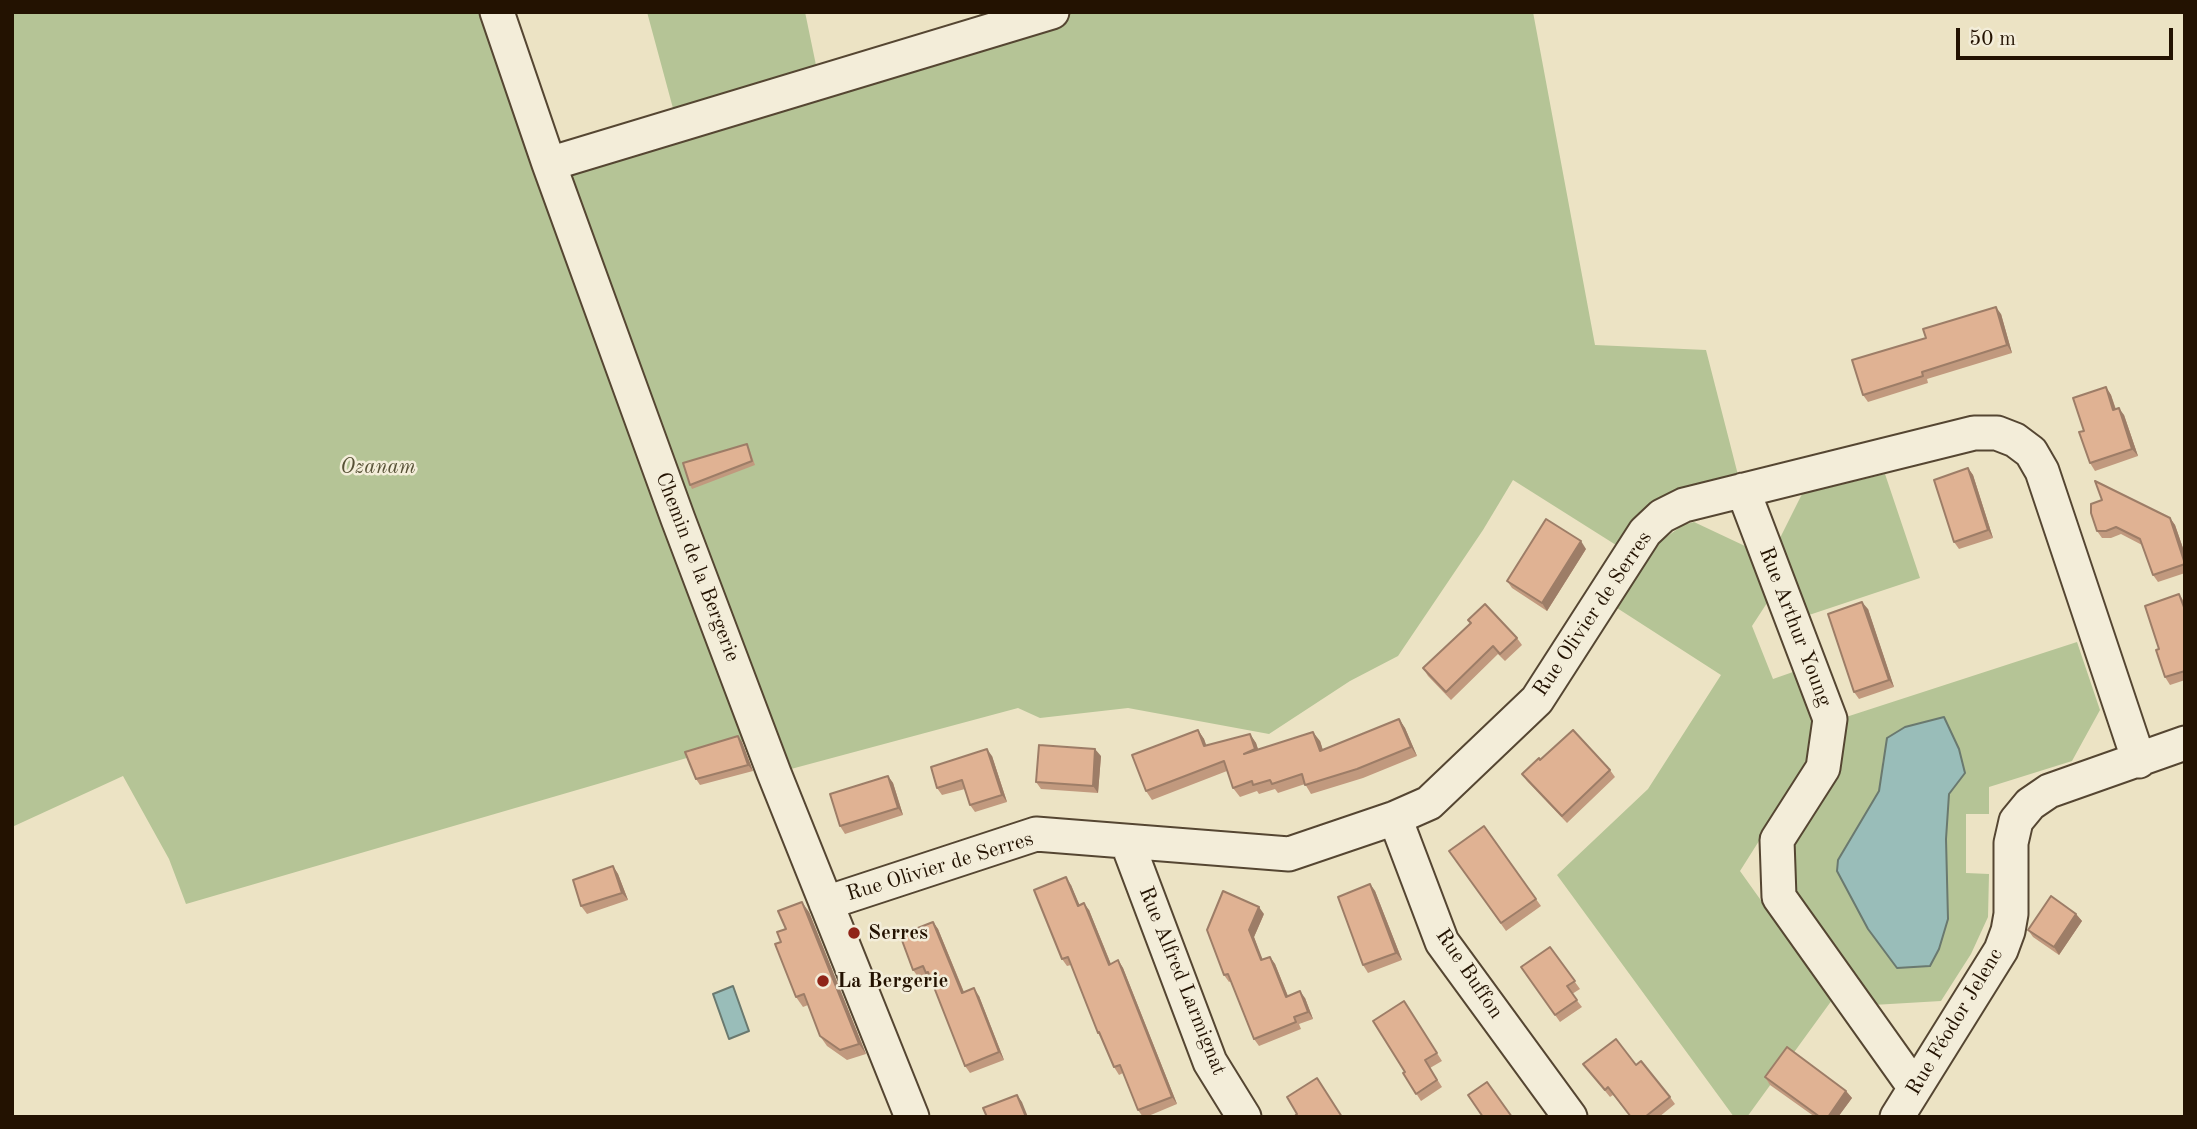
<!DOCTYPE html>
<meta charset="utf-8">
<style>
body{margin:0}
#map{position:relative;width:2197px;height:1129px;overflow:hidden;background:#ece3c4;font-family:"Old Standard TT",serif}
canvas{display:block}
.frame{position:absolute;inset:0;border:14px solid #231201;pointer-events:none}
.scale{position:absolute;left:1956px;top:28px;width:217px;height:32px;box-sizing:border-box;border:4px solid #231201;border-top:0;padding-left:9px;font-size:21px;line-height:24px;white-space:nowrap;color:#231201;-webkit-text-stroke:5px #f3edd9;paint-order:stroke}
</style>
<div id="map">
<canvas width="2197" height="1129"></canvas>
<div class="frame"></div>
<div class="scale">50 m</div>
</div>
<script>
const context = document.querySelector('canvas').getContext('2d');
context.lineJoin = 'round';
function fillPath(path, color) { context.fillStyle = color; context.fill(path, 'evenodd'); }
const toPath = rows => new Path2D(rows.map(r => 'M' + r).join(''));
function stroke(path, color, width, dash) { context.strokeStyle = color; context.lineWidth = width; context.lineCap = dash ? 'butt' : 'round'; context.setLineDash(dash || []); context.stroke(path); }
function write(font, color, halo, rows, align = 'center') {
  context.font = font + ' "Old Standard TT",serif'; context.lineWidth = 5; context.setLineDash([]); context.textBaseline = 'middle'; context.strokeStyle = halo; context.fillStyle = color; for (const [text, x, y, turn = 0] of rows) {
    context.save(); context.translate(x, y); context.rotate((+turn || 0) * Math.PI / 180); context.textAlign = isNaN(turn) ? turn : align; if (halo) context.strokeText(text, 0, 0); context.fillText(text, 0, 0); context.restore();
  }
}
fillPath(toPath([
 [12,12,512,12,558,147,674,112,647,12,805,12,817,70,980,20,979,12,1533,12,1595,345,1706,350,1738,475,1669,493,1632,519,1616,545,1513,480,1483,530,1398,656,1350,681,1269,734,1128,708,1040,718,1018,708,791,769,745,741,186,904,169,859,123,776,12,827],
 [1885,474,1920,578,1800,618,1774,550,1802,494],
 [1694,522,1745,546,1767,603,1752,626,1773,679,1793,672,1813,723,1809,762,1740,871,1832,1000,1747,1117,1734,1117,1557,875,1648,789,1721,675,1617,608,1658,543,1683,525],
 [2077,642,2100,710,2072,761,1989,787,1989,814,1966,814,1966,873,1989,874,1988,917,1971,954,1941,1001,1873,1005,1793,892,1791,842,1843,718],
 [1883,759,1965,773,1949,794,1946,839,1838,860,1879,791]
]), '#b5c496');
const water = toPath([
 [1944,717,1959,749,1965,773,1949,794,1946,839,1948,919,1939,949,1930,966,1897,968,1868,929,1837,871,1838,860,1879,791,1887,738,1905,727,1944,717],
 [733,986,749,1031,729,1039,713,994,733,986]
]);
fillPath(water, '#99bdb9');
stroke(water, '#6a796f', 2);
const street = toPath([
 [497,12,549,164,678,519,774,773,912,1117],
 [549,164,1052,12],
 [1743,490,1830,719,1823,768,1777,840,1779,897,1915,1088],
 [1395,818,1442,942,1570,1117],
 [1127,842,1210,1062,1244,1117],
 [826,903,1036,834,1289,854,1395,818,1429,803,1537,700,1645,532,1662,516,1684,505,1974,433,1997,433,2015,440,2031,452,2042,471,2139,761],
 [1897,1117,2001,950,2008,931,2011,914,2011,843,2016,821,2030,804,2049,791,2185,743]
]);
stroke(street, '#554632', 37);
stroke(street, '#f3edd9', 33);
fillPath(toPath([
 [2001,314,2012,353,1927,379,1928,383,1868,402,1863,395],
 [2106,387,2111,395,2116,409,2124,415,2138,456,2095,471,2090,463,2084,431],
 [749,448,755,465,692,489,690,485],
 [1968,468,1973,475,1993,538,1959,549,1954,542],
 [2170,518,2175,525,2185,554,2185,573,2158,582,2153,575,2142,545,2121,534,2111,538,2102,538,2097,531],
 [1586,549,1547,611,1512,588,1507,581],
 [2179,594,2185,603,2185,680,2170,685,2165,677,2159,649],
 [1868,609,1894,687,1859,699,1854,692],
 [1471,624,1517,638,1522,645,1505,661,1498,654,1451,700,1428,676,1423,668],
 [1399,719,1405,728,1417,756,1363,778,1311,794,1305,784,1278,793,1275,789,1259,794,1257,791,1240,797,1233,788,1227,771,1152,800,1146,791,1198,730,1204,739,1206,746,1250,734,1256,743,1258,749,1320,741,1323,750],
 [738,736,742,742,753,771,700,785,696,779],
 [992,756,1007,802,975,812,970,805,965,789,942,795,937,788],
 [1101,756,1098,793,1041,789,1036,782],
 [1610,770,1615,777,1567,823,1527,781,1522,774],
 [888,776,893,783,903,815,845,834,840,826],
 [1484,826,1541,906,1506,931,1449,851],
 [613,866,618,874,628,900,587,914,581,906],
 [1370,884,1375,891,1402,960,1368,973,1363,965],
 [1071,885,1079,905,1089,910,1111,964,1118,960,1123,968,1177,1104,1146,1117,1143,1117,1138,1110,1123,1073,1119,1075,1114,1067,1102,1039,1098,1033,1071,965,1067,966,1062,959],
 [809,912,866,1054,847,1060,827,1046,820,1036,808,1005,803,1007,796,997,781,942,786,929],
 [1264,914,1254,937,1262,960,1270,957,1275,964,1288,996,1305,998,1313,1019,1299,1024,1301,1029,1259,1046,1254,1039,1231,981,1229,982,1224,975],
 [2076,914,2082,921,2059,955,2033,937,2028,930],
 [933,922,938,929,964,992,979,996,1004,1060,970,1073,965,1066,931,980,927,974,919,978,913,970],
 [1550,947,1580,989,1572,994,1582,1007,1560,1022,1521,967],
 [1404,1001,1442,1061,1430,1068,1442,1087,1421,1101,1403,1073,1405,1072],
 [1583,1064,1636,1065,1670,1097,1675,1104,1659,1117,1631,1117,1613,1095,1610,1097],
 [1765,1077,1846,1091,1852,1098,1838,1117,1815,1117,1770,1085]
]), '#c1997e');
fillPath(toPath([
 [1996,307,2001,314,2012,353,2007,345],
 [2106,387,2111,395,2118,417,2113,410],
 [2119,408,2124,415,2138,456,2132,449],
 [1968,468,1973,475,1993,538,1988,530],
 [2170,518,2175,525,2185,554,2185,562],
 [1581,541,1586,549,1547,611,1542,603],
 [1862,602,1868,609,1894,687,1889,680],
 [1399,719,1405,728,1417,756,1411,747],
 [1198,730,1204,739,1210,755,1204,746],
 [1313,732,1320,741,1326,760,1320,751],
 [1250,734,1256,743,1261,758,1255,749],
 [738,736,742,742,753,771,748,765],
 [987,749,992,756,1007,802,1002,795],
 [1095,749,1101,756,1098,793,1093,786],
 [888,776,893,783,903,815,898,808],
 [613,866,618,874,628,900,622,893],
 [1066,877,1071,885,1083,913,1078,906],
 [1370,884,1375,891,1402,960,1396,953],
 [802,902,809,912,866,1054,859,1044],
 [1084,903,1089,910,1114,972,1109,965],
 [1259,907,1264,914,1254,937,1266,968,1261,960,1249,930],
 [2076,914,2082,921,2059,955,2054,947],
 [933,922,938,929,967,1000,962,993],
 [1270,957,1275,964,1291,1004,1286,997],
 [1118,960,1123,968,1177,1104,1172,1097],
 [974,988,979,996,1004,1060,999,1052],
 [1300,991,1305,998,1313,1019,1308,1012],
 [1846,1091,1852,1098,1838,1117,1828,1117],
 [1017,1095,1022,1102,1028,1117,1026,1117]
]), '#9d7d67');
const building = toPath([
 [1996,307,2007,345,1922,372,1923,376,1863,395,1852,360,1926,338,1923,329,1996,307],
 [2106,387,2113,410,2119,408,2132,449,2090,463,2079,432,2084,431,2073,398,2106,387],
 [747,444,752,461,690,485,683,463,747,444],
 [1968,468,1988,530,1954,542,1934,480,1968,468],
 [2095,481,2170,518,2185,564,2153,575,2140,539,2116,527,2106,531,2097,531,2091,513,2091,504,2102,500,2095,481],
 [1546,519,1581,541,1542,603,1507,581,1546,519],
 [2179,594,2185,610,2185,671,2165,677,2156,650,2159,649,2145,606,2179,594],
 [1862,602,1889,680,1854,692,1828,614,1862,602],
 [1485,604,1517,638,1500,654,1493,646,1446,692,1423,668,1471,623,1468,620,1485,604],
 [1399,719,1411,747,1357,769,1305,785,1302,774,1272,784,1270,780,1253,785,1252,781,1233,788,1224,761,1146,791,1132,755,1198,730,1204,746,1250,734,1255,749,1244,754,1313,732,1320,751,1399,719],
 [1573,730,1610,770,1562,816,1522,774,1539,758,1540,760,1573,730],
 [738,736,748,765,696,779,685,752,738,736],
 [1039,745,1095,749,1093,786,1036,782,1039,745],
 [987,749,1002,795,970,805,962,780,937,788,931,767,987,749],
 [888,776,898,808,840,826,830,794,888,776],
 [1484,826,1536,899,1501,923,1449,851,1484,826],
 [613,866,622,893,581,906,573,880,613,866],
 [1066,877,1078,906,1084,903,1109,965,1118,960,1172,1097,1138,1110,1120,1065,1114,1067,1099,1032,1098,1033,1068,957,1062,959,1034,890,1066,877],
 [1370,884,1396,953,1363,965,1338,897,1370,884],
 [1223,891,1259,907,1249,930,1261,960,1270,957,1286,997,1300,991,1308,1012,1294,1017,1296,1022,1254,1039,1228,974,1224,975,1207,930,1223,891],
 [2051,896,2076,914,2054,947,2028,930,2051,896],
 [802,902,859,1044,840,1050,820,1036,804,994,796,997,775,944,781,942,777,932,786,929,778,911,802,902],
 [933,922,962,993,974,988,999,1052,965,1066,928,972,926,973,923,966,913,970,900,935,933,922],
 [1550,947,1575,981,1567,986,1577,1000,1555,1015,1521,967,1550,947],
 [1404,1001,1437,1053,1425,1060,1437,1080,1416,1094,1403,1073,1405,1072,1373,1021,1404,1001],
 [1616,1039,1636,1065,1641,1061,1670,1097,1645,1117,1631,1117,1608,1087,1605,1090,1583,1064,1616,1039],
 [1787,1047,1846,1091,1828,1117,1820,1117,1765,1077,1787,1047],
 [1317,1078,1342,1117,1296,1117,1295,1116,1297,1114,1287,1097,1317,1078],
 [1487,1082,1512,1117,1483,1117,1468,1095,1487,1082],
 [1017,1095,1026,1117,987,1117,983,1108,1017,1095]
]);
fillPath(building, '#e0b293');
stroke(building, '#9d7d67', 2);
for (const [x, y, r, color] of [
 [854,933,7,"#8f2418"],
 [823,981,7,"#8f2418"]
]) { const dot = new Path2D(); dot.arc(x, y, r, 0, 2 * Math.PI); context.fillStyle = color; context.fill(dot); stroke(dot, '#f3edd9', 2.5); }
write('italic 21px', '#565035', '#f3edd9', [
 ["Ozanam",378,467]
]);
write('21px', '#231201', '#f3edd9', [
 ["Chemin de la Bergerie",697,567,69],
 ["Rue Olivier de Serres",1593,614,-56],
 ["Rue Arthur Young",1795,627,69],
 ["Rue Olivier de Serres",940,867,-17],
 ["Rue Buffon",1469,974,56],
 ["Rue Alfred Larmignat",1182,981,68],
 ["Rue Féodor Jelenc",1955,1022,-59]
]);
write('bold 21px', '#231201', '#f3edd9', [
 ["Serres",868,933],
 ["La Bergerie",837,981]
], 'left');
</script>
